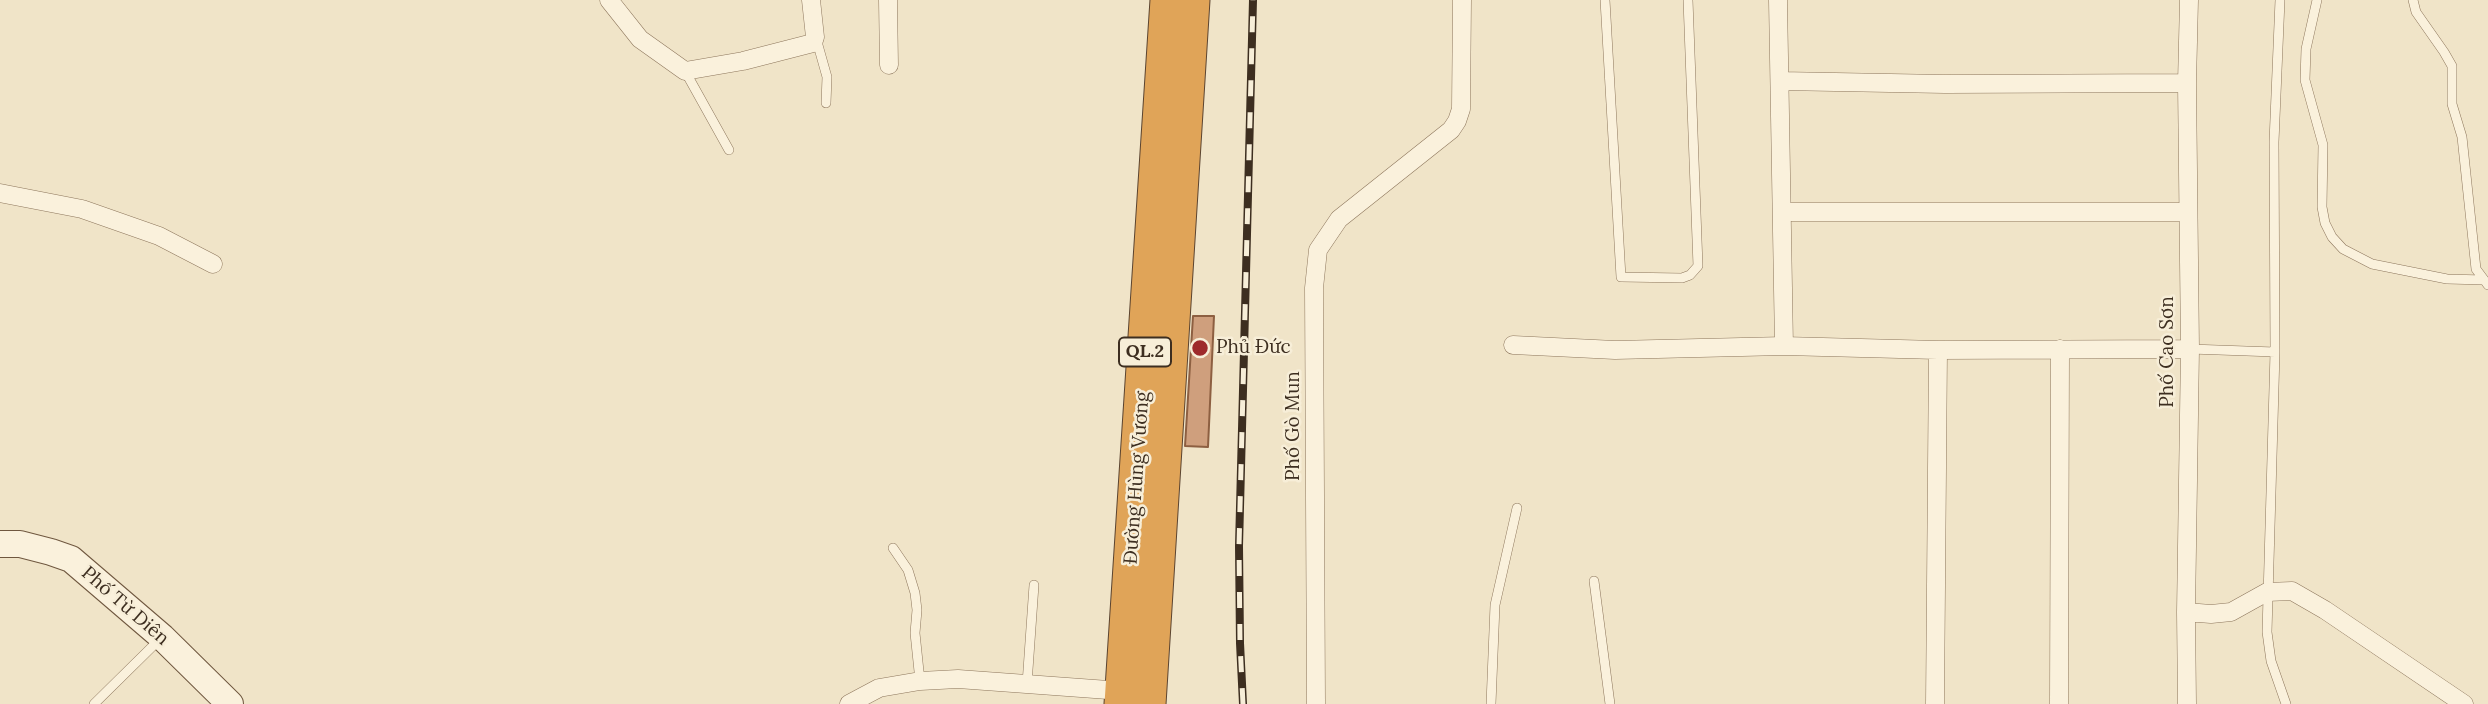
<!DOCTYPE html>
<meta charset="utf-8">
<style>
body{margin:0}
canvas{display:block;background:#f0e4c8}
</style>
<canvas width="2488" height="704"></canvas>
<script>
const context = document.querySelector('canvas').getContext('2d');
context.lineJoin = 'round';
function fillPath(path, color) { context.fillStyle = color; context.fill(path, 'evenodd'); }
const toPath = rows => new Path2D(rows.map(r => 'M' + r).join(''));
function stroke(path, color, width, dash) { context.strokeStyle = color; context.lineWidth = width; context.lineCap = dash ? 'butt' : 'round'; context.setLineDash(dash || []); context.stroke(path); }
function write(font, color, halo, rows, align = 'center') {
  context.font = font + ' Lora,serif'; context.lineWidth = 5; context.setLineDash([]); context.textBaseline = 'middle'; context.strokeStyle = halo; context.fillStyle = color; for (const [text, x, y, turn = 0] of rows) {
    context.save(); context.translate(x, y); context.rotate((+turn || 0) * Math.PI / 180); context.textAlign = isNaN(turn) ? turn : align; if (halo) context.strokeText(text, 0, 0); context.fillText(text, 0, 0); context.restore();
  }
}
const building = toPath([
 [1193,316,1214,316,1208,447,1185,446,1193,316]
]);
fillPath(building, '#cf9f7d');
stroke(building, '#8d5f41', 2);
const lane = toPath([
 [1605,0,1621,277,1682,278,1690,275,1698,266,1688,0],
 [2280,0,2274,142,2275,352,2267,632,2271,661,2286,704],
 [2317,0,2306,49,2305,80,2323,145,2322,207,2325,223,2332,237,2343,249,2372,264,2447,279,2484,280],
 [2413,0,2416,12,2444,52,2452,66,2452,104,2462,137,2476,269,2488,285],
 [816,38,827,77,826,103],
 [685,71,729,150],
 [2190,349,2275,352],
 [893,548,908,570,915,593,917,610,915,633,920,681],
 [1594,581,1610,704],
 [1027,684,1034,585],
 [94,704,161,638],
 [1491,704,1495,605,1517,508]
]);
const street = toPath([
 [609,0,640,39,685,71,743,61,813,43,815,37,811,0],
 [888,0,889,65],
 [1778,0,1784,346],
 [1780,81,1945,84,2187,83],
 [0,193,82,209,159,236,213,264],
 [1783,212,2188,212],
 [1513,345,1615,350,1784,346,1938,350,2190,349],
 [2186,612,2211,614,2231,612,2267,592,2292,591,2325,610,2464,704],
 [849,704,879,688,920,681,958,679,1122,691],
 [1316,704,1314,288,1318,250,1339,219,1451,130,1457,121,1461,109,1462,0],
 [1935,704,1938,350],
 [2059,704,2060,349],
 [2187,704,2186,612,2190,349,2187,83,2189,0]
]);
const secondary = toPath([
 [0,544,20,544,51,552,71,559,162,637,230,704]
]);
const highway = toPath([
 [1121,704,1167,0],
 [1149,704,1193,0]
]);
stroke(lane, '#8d765c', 10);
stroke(street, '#8d765c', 19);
stroke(secondary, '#6f573f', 28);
stroke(highway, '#5b4430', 35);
stroke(lane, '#faf1dc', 9);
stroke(street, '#faf1dc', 18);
stroke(secondary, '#faf1dc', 26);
stroke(highway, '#e0a458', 33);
const rail = toPath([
 [1243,704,1240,643,1239,546,1253,0]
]);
stroke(rail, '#3d2e20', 8);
stroke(rail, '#f7eed8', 5, [16]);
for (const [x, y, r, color] of [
 [1200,348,9,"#9e2a2b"]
]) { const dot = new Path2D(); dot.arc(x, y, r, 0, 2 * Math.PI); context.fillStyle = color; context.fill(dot); stroke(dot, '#f7eed8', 2.5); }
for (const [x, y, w] of [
 [1145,352,52]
]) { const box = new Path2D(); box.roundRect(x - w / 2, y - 14.5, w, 29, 5); context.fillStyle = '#f7eed8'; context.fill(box); stroke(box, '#3d2e20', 2); }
write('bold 18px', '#3d2e20', null, [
 ["QL.2",1145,352]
]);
write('19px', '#3d2e20', '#f7eed8', [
 ["Phủ Đức",1216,348]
], 'left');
write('19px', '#3d2e20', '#f7eed8', [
 ["Phố Cao Sơn",2168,352,-90],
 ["Phố Gò Mun",1294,426,-90],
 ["Đường Hùng Vương",1137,478,-86],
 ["Phố Từ Diên",125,606,41]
]);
</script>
